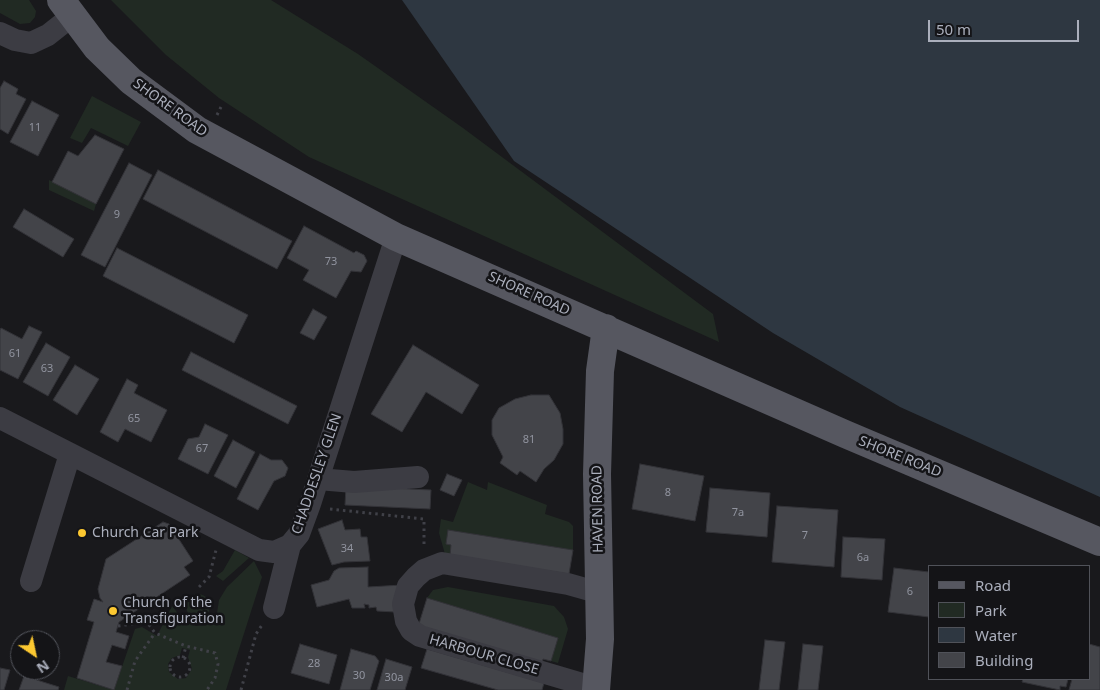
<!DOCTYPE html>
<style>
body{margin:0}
#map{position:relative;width:1100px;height:690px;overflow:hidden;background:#19191c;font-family:"Noto Sans",sans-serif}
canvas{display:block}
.legend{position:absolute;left:928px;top:565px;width:162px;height:115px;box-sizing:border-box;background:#141417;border:1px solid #505259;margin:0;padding:6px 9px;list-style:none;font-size:15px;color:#abafbc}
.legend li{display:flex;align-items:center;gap:10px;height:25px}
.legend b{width:25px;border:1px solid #505259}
.north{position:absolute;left:10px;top:630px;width:50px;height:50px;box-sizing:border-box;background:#141417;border:1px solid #505259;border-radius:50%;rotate:146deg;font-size:14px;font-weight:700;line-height:20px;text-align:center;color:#abafbc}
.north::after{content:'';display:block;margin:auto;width:18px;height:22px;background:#fcc831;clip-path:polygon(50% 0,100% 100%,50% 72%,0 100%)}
.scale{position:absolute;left:928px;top:20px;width:151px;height:22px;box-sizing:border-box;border:2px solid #abafbc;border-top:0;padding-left:6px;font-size:15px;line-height:18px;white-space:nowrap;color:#abafbc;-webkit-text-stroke:4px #141417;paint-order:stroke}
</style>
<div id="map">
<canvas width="1100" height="690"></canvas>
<ul class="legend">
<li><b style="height:6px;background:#565760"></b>Road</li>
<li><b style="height:14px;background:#212a23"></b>Park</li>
<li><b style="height:14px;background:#2e3741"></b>Water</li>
<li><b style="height:14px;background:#434449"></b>Building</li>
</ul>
<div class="north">N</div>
<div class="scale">50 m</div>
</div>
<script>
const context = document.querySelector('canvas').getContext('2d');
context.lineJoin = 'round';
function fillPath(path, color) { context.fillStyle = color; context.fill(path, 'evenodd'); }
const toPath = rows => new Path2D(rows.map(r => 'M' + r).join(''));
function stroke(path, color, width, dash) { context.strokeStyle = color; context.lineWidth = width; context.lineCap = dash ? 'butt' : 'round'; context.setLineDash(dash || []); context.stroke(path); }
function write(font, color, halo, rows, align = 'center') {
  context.font = font + ' "Noto Sans",sans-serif'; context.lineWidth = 5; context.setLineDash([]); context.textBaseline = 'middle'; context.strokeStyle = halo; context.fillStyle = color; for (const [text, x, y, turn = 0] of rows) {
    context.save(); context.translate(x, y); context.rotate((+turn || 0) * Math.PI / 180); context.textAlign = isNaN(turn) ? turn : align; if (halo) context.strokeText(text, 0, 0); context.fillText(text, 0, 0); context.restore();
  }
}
fillPath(toPath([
 [0,0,29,0,36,11,35,17,30,23,20,24,0,13],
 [111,0,271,0,358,54,463,128,713,314,719,342,309,157,219,98,166,55],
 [92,96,141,122,128,146,91,128,82,143,70,138],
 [49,180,96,204,94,211,49,190],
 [468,482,487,490,488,482,547,505,545,514,569,522,573,526,573,550,448,530,446,543,451,545,450,556,445,554,439,533,441,519,453,522],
 [235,550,249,558,223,581,216,576,223,571],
 [254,561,262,577,226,690,64,690,68,676,114,690,135,629,142,627,157,636,172,606,184,621,196,626,206,625,217,613,219,600,227,587],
 [182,648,190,650,188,657,192,669,186,678,178,679,169,672,168,664,172,658,180,655],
 [448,587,554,606,564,617,568,629,558,663,551,661,558,638,427,598,433,590],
 '186 606a12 12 0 1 1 24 0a12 12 0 1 1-24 0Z'
]), '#212a23');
fillPath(toPath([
 [402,0,1100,0,1100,497,900,407,773,333,514,161]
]), '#2e3741');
const building = toPath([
 [4,81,18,89,16,94,26,99,8,134,0,129,0,88,4,81],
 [32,101,59,115,38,156,10,142,32,101],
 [95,135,124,149,96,204,52,182,68,151,78,156,95,135],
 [129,163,152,175,105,267,81,255,129,163],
 [158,170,292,241,277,269,143,199,158,170],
 [24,209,74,239,63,257,13,227,24,209],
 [304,226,354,253,356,251,364,255,367,261,361,272,351,271,336,298,303,280,309,270,287,258,304,226],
 [117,248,248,315,234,343,103,276,117,248],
 [313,309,327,317,314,340,300,333,313,309],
 [29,326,42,332,18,379,0,370,0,330,1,328,22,339,29,326],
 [46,343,70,357,48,396,23,382,46,343],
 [413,345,479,385,462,414,426,392,402,432,371,414,413,345],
 [191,352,297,406,288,424,182,370,191,352],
 [75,365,99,379,77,415,53,400,75,365],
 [127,379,138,385,134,393,167,410,151,442,125,429,118,442,100,432,127,379],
 [531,395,549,395,560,413,563,429,563,444,554,460,544,469,536,482,520,471,517,475,500,463,503,457,492,435,492,420,499,408,515,399,531,395],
 [205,424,228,435,208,474,178,459,188,439,199,437,205,424],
 [233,440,255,452,236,488,214,476,233,440],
 [260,454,271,460,282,460,288,468,285,476,274,481,258,510,237,499,260,454],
 [640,464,704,476,695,521,632,509,640,464],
 [447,474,462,480,454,496,440,490,447,474],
 [346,486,431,490,430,509,345,505,346,486],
 [710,488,770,493,767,537,706,532,710,488],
 [777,506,838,510,834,567,772,562,777,506],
 [342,520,345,530,360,529,361,537,367,537,370,561,344,562,332,565,318,529,342,520],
 [163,522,169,524,193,561,184,567,190,575,119,622,116,632,129,636,125,649,112,645,106,662,122,666,114,690,77,678,94,622,87,620,94,599,103,602,100,598,98,589,106,559,163,522],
 [448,530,573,550,569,574,450,556,451,545,446,544,448,530],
 [843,537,885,539,882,580,841,577,843,537],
 [368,567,368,587,402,585,395,612,377,611,376,607,369,608,369,605,364,604,365,608,352,608,349,599,317,607,311,585,329,580,334,571,339,568,368,567],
 [894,568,929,572,929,617,888,612,894,568],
 [427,598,558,638,551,661,543,659,542,664,418,627,427,598],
 [765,640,785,642,779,690,759,690,765,640],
 [300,644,337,655,329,684,291,673,300,644],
 [803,644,823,646,818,690,798,690,803,644],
 [1089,644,1100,647,1100,690,1069,690,1072,679,1089,679,1089,644],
 [351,649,375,656,379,661,370,690,340,690,351,649],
 [427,649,544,683,542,690,498,690,421,668,427,649],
 [386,659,412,667,405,690,377,690,386,659],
 [0,668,10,670,4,690,0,690,0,668],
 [24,676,59,687,58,690,19,690,24,676],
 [1023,679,1068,679,1066,687,1060,686,1060,690,1022,682,1023,679]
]);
fillPath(building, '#434449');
stroke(building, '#333338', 1);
stroke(toPath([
 [217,115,221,107],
 [330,509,424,519,424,547],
 [199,587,209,577,216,550],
 [118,626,147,622,155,633,186,646,215,653,218,664,215,678,207,690],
 '170 667a10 10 0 1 1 20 0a10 10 0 1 1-20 0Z',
 [183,658,186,646],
 [127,690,135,661,155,633],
 [241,690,256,634,262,625]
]), '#404148', 3, [2.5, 4]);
stroke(toPath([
 [0,33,15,40,31,43,48,35,72,16],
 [0,418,259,550,274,552,290,545,299,534,310,504,396,237],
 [318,479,354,482,418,477],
 [31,581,70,454],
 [274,608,290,545],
 [596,688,420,636,411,630,406,621,403,604,408,586,416,577,424,570,442,563,568,584,600,593]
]), '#3c3c43', 22);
stroke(toPath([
 [61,0,97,48,131,81,197,130,396,237,845,434,1100,542],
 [596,690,600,639,597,474,600,371,606,328]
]), '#565760', 28);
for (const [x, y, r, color] of [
 [82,533,5,"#fcc831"],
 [113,611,5,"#fcc831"]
]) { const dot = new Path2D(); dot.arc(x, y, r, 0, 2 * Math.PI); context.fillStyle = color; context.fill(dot); stroke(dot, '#141417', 2); }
write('11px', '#91949f', null, [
 ["11",35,128],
 ["9",117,215],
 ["73",331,262],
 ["61",15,354],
 ["63",47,369],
 ["65",134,419],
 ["81",529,440],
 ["67",202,449],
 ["8",668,493],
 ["7a",738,513],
 ["7",805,536],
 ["34",347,549],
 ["6a",863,558],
 ["6",910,592],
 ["28",314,664],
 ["30",359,676],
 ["30a",394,678]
]);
write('14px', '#abafbc', '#141417', [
 ["SHORE ROAD",170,108,36],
 ["SHORE ROAD",529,294,24],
 ["SHORE ROAD",900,457,22],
 ["CHADDESLEY GLEN",317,474,-71],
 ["HAVEN ROAD",598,509,-91],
 ["HARBOUR CLOSE",484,655,16]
]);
write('14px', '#abafbc', '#141417', [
 ["Church Car Park",92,533],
 ["Church of the",123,603],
 ["Transfiguration",123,619]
], 'left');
</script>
